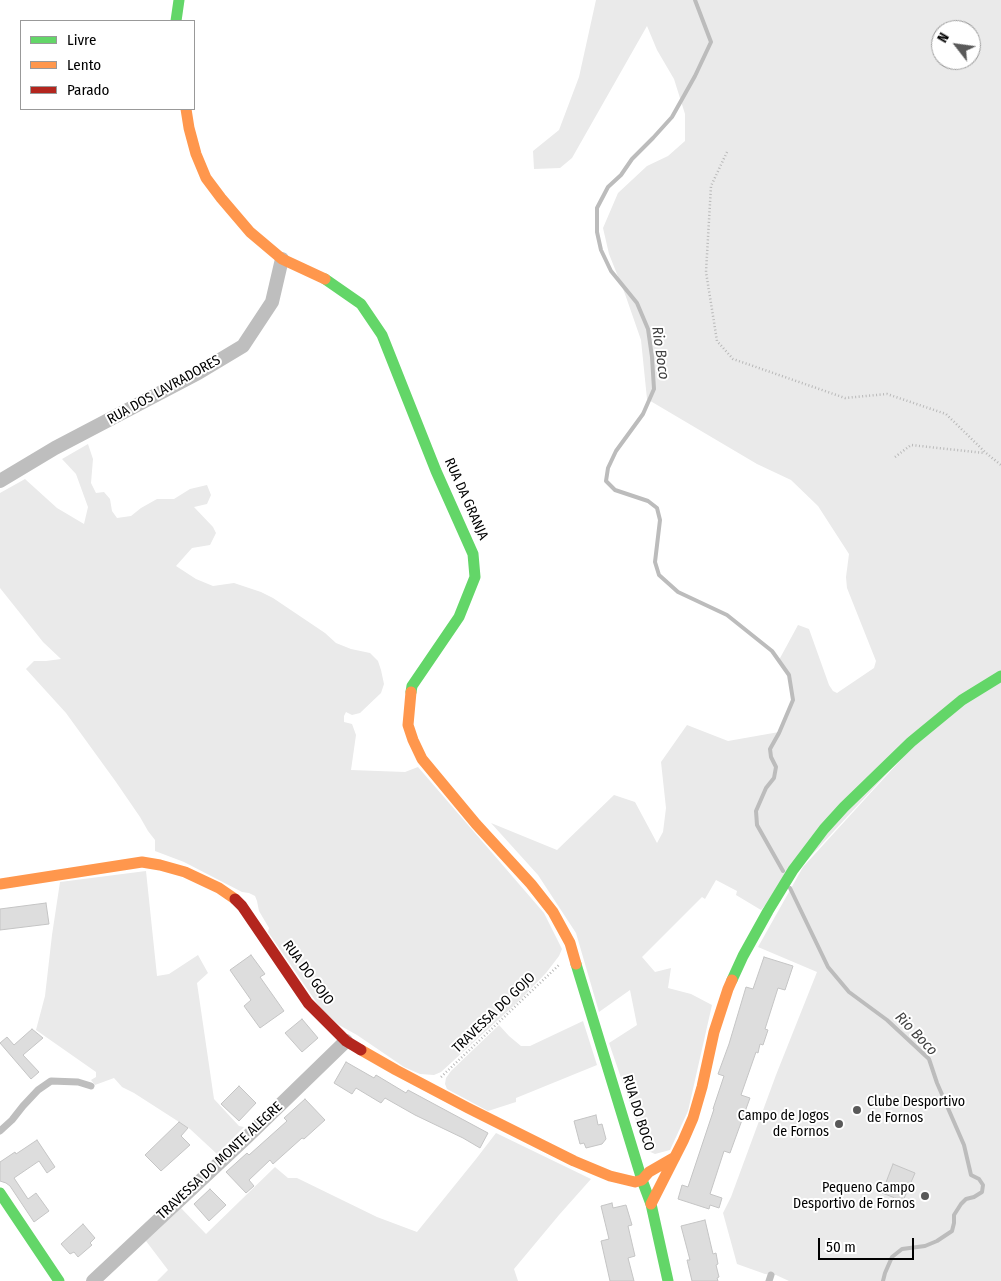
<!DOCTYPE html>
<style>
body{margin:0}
#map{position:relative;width:1001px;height:1281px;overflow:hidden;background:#fff;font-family:"Fira Sans Condensed",sans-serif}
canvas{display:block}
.legend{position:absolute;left:20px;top:20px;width:175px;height:90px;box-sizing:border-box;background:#fff;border:1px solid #999;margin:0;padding:6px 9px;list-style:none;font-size:15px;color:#000}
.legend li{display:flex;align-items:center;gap:10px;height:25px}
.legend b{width:25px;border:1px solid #999}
.north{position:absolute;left:931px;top:20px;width:50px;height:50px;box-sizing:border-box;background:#fff;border:1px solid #999;border-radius:50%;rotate:300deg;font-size:14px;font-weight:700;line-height:20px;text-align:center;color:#000}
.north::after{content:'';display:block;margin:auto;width:18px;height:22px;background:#595959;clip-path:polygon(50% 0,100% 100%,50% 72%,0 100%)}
.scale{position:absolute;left:818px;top:1238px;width:96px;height:22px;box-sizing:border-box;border:2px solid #000;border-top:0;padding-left:6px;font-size:15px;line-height:18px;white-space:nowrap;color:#000;-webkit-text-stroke:4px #fff;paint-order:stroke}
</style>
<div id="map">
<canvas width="1001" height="1281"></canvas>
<ul class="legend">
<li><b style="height:6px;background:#63d668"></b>Livre</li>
<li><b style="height:6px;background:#ff974d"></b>Lento</li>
<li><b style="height:6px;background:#b3261e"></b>Parado</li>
</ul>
<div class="north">N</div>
<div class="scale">50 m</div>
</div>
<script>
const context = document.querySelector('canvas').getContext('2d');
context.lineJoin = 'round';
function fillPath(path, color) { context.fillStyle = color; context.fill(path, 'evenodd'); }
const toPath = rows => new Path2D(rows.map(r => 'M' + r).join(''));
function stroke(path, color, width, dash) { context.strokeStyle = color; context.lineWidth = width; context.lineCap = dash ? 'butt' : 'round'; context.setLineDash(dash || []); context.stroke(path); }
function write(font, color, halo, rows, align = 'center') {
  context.font = font + ' "Fira Sans Condensed",sans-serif'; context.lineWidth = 4; context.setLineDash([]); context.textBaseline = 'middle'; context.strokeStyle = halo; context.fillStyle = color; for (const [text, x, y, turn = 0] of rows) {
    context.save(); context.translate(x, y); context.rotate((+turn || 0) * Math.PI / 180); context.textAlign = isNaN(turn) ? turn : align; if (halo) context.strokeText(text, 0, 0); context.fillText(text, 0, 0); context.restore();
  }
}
fillPath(toPath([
 [596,0,1001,0,1001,1281,789,1281,776,1275,765,1274,737,1264,723,1213,731,1197,776,1075,817,972,758,947,803,867,969,685,761,910,736,895,737,891,716,880,705,899,702,897,642,957,655,972,671,968,668,988,691,994,712,1005,688,1111,670,1150,655,1154,646,1150,609,1043,637,1025,630,990,599,1012,576,933,538,875,491,823,557,850,614,795,635,802,657,843,663,832,666,808,661,762,687,725,728,741,779,732,792,700,789,675,779,660,798,625,809,629,829,685,833,691,837,693,874,668,876,661,847,588,846,577,849,554,818,506,791,480,757,464,647,399,641,340,625,294,609,254,603,228,618,193,647,166,668,156,685,141,685,114,674,79,657,50,647,26,572,158,560,168,534,169,533,151,559,130,579,77],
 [941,30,971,30,971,60,941,60],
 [88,444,93,459,91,483,96,493,104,492,110,499,112,511,117,518,131,516,141,508,157,499,174,499,190,489,207,485,211,495,207,504,194,507,213,527,216,533,210,545,192,548,176,566,196,579,213,586,234,583,261,592,273,598,325,633,336,643,351,649,370,653,378,661,381,670,384,684,381,693,360,713,352,715,346,712,344,716,344,722,352,724,356,735,351,770,405,772,418,767,544,913,562,949,559,956,546,973,521,999,441,1072,434,1075,420,1074,404,1067,357,1035,339,1025,321,1009,268,932,269,928,259,911,257,901,255,896,249,893,242,892,184,862,155,851,155,840,148,831,140,817,116,782,66,713,26,669,34,661,46,661,61,659,43,642,0,588,0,493,25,479,57,508,84,524,88,507,76,474,62,459],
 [146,871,157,976,169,974,198,955,208,973,197,983,214,1099,239,1126,244,1127,217,1154,190,1129,134,1093,122,1087,114,1078,95,1085,91,1080,96,1077,96,1072,36,1030,45,996,52,935,60,882],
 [583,1021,597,1065,516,1098,516,1102,488,1111,447,1089,445,1084,446,1078,451,1071,499,1025,509,1036,521,1046,530,1046],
 [496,1133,591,1179,559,1215,514,1269,518,1281,157,1281,168,1270,146,1241,181,1208,206,1234,275,1167,288,1178,297,1178,377,1217,417,1232,476,1159]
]), '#eaeaea');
stroke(toPath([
 [695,0,711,42,695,76,672,117,653,138,632,159,621,175,608,187,597,208,597,232,601,250,611,271,637,303,648,329,652,357,654,389,643,414,616,451,608,468,606,481,615,490,648,501,657,508,660,520,655,562,659,575,678,592,727,615,772,651,789,675,793,700,779,733,770,749,771,757,776,767,774,778,766,788,756,811,757,825,783,871],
 [790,888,828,967,849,992,887,1020,929,1059,937,1083,964,1145,971,1175,979,1179,983,1185,982,1192,974,1197,966,1199,961,1204,954,1215,954,1223,952,1231,937,1241,925,1246,902,1249,892,1257,885,1273,883,1281]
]), '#bcbcbc', 4);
const building = toPath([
 [46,903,49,924,0,930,0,909,46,903],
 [251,955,265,974,260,977,284,1011,260,1028,244,1006,251,1000,230,970,251,955],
 [764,957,793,966,785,990,778,988,765,1029,768,1030,763,1045,760,1044,758,1053,756,1052,741,1095,750,1098,730,1153,724,1151,710,1194,722,1198,719,1208,710,1205,709,1209,678,1199,682,1185,688,1187,714,1109,713,1109,724,1076,718,1074,729,1044,746,987,753,989,764,957],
 [302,1019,318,1038,302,1052,285,1033,302,1019],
 [32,1029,43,1038,23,1055,39,1072,31,1079,0,1043,7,1037,14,1045,32,1029],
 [346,1062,374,1078,376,1075,406,1093,408,1090,488,1133,480,1148,463,1138,415,1115,385,1098,381,1103,356,1088,352,1094,334,1083,346,1062],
 [239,1086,256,1103,239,1121,221,1104,239,1086],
 [305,1099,325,1120,304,1139,302,1138,273,1164,270,1160,249,1180,254,1186,246,1193,226,1172,247,1153,249,1155,287,1121,284,1118,305,1099],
 [596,1115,598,1125,602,1124,606,1139,602,1144,586,1148,584,1143,580,1144,574,1121,596,1115],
 [179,1122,188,1128,181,1136,190,1145,161,1171,145,1155,179,1122],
 [37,1140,55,1167,47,1173,39,1161,14,1178,28,1199,36,1193,49,1211,34,1222,10,1186,6,1183,0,1181,0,1162,15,1152,16,1154,37,1140],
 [893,1164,915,1173,903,1201,882,1193,893,1164],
 [210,1189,226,1205,209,1221,194,1204,210,1189],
 [612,1203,613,1208,626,1205,632,1225,628,1226,635,1256,628,1258,634,1281,610,1281,601,1241,609,1239,601,1206,612,1203],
 [705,1220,713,1254,716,1253,718,1264,716,1265,719,1277,717,1278,718,1281,692,1281,687,1260,690,1260,681,1226,705,1220],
 [83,1224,95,1238,90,1243,92,1245,78,1257,74,1252,70,1254,61,1244,83,1224]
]);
fillPath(building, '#ddd');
stroke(building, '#c5c5c5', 1);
stroke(toPath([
 [727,152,711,186,706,272,717,341,733,359,845,398,887,394,946,414,986,453,1001,465],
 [895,457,911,445,984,453],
 [441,1077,560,964]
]), '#b8b8b8', 2.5, [1, 2.5]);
stroke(toPath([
 [0,1131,12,1120,23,1106,38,1090,51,1081,78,1082,91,1086],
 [769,1281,771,1275]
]), '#bebebe', 7);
stroke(toPath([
 [0,481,55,448,198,373,243,346,272,302,282,259],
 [93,1281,246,1138,346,1041]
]), '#bebebe', 14);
stroke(toPath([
 [176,21,179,0],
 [325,279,361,304,382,335,436,471,473,554,475,577,459,617,412,686,411,692],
 [576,964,642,1180,651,1204,668,1281],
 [732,980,743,956,768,911,793,870,824,829,844,807,911,742,962,700,1001,676],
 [0,1193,59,1281]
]), '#63d668', 11);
stroke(toPath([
 [186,109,189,128,196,154,206,178,221,198,250,232,282,259,325,279],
 [411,692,408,725,413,740,422,759,476,824,531,884,553,912,570,943,576,964],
 [0,884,142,862,160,865,185,872,219,888,235,899],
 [361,1050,396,1070,468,1108,574,1161,610,1176,635,1182,642,1180,649,1172,675,1157],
 [651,1204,683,1141,693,1118,702,1087,714,1032,728,989,732,980]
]), '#ff974d', 11);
stroke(toPath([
 [235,899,242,906,308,1003,346,1041,361,1050]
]), '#b3261e', 11);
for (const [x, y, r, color] of [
 [857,1110,5,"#595959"],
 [839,1124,5,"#595959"],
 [925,1196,5,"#595959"]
]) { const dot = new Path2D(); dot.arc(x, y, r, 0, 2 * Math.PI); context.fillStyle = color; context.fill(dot); stroke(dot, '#fff', 2); }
write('14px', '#000', '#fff', [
 ["RUA DOS LAVRADORES",164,390,-29],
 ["RUA DA GRANJA",466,499,66],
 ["RUA DO GOJO",308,973,54],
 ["TRAVESSA DO GOJO",494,1013,-44],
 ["RUA DO BOCO",638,1113,73],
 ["TRAVESSA DO MONTE ALEGRE",220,1161,-43]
]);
write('14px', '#000', '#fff', [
 ["Clube Desportivo",867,1102,"left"],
 ["de Fornos",867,1118,"left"],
 ["Campo de Jogos",829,1116],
 ["de Fornos",829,1132],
 ["Pequeno Campo",915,1188],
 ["Desportivo de Fornos",915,1204]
], 'right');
write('italic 15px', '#414141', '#fff', [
 ["Rio Boco",660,353,82],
 ["Rio Boco",916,1034,46]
]);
</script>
